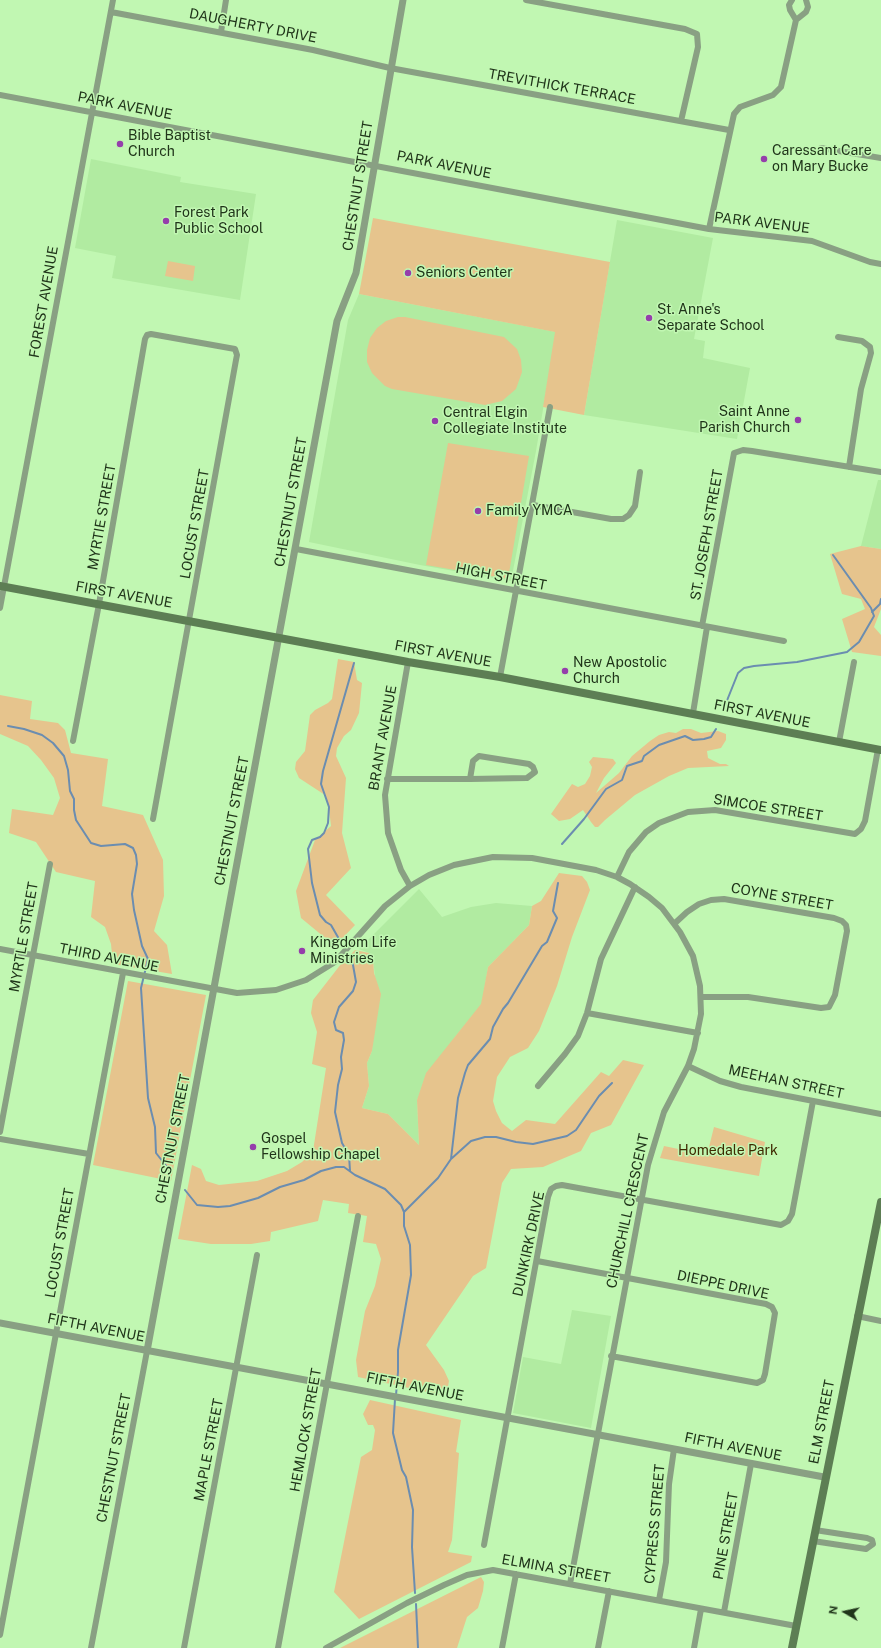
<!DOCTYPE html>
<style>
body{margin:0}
#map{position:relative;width:881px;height:1648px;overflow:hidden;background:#c1f7b2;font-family:"Public Sans",sans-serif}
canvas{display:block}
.north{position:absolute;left:825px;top:1592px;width:40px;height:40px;-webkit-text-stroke:3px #c1f7b2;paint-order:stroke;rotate:279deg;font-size:11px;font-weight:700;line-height:16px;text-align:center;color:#20351a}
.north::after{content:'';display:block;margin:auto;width:14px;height:18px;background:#20351a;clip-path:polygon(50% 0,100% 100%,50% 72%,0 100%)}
</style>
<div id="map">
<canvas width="881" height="1648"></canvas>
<div class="north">N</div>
</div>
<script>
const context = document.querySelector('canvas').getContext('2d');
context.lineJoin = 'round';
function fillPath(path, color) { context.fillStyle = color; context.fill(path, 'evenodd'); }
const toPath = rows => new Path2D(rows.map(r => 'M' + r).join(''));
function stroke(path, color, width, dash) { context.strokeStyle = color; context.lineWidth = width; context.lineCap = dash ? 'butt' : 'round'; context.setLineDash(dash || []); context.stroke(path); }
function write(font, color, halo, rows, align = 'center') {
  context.font = font + ' "Public Sans",sans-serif'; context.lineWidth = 3; context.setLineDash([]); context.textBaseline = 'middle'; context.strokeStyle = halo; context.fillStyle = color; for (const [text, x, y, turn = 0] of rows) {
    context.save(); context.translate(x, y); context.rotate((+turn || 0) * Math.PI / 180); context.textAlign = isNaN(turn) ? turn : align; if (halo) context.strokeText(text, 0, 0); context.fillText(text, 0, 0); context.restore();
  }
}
fillPath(toPath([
 [91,159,181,177,180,182,256,194,240,300,112,278,116,256,75,248],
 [617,220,713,238,694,339,705,341,703,358,750,368,737,439,584,415],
 [359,294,556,332,536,451,511,581,420,565,309,542,348,320],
 [878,480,881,480,881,549,861,546],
 [419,889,442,917,471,907,496,903,532,906,529,925,488,967,482,1004,455,1037,417,1100,419,1145,388,1114,362,1108,369,1086,367,1063,372,1051,375,977,373,958,369,953,359,949],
 [572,1310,611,1316,591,1428,513,1413,523,1357,561,1364]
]), '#b1eba1');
fillPath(toPath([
 [373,218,610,262,584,415,543,407,555,332,359,294],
 [168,261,195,266,193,281,165,276],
 [398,317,405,317,504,337,517,349,521,360,522,372,516,389,502,401,485,405,392,389,385,386,372,373,367,362,367,350,370,338,377,328,386,321],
 [448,443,529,456,508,579,426,565],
 [861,546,881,549,881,609,874,627,881,635,881,656,852,652,842,619,865,609,861,599,842,594,830,554],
 [338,659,354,662,357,680,362,683,359,713,351,730,344,736,337,748,336,756,346,778,342,833,351,868,326,895,355,925,335,946,301,918,296,891,315,840,331,826,329,809,325,795,299,778,295,769,296,762,305,751,310,715,315,710,328,703,332,699],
 [0,695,32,701,30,719,58,723,65,730,71,753,108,759,102,806,143,815,163,860,164,896,154,931,167,945,172,974,113,964,111,944,105,927,91,917,95,881,56,872,36,842,9,833,12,809,53,815,60,798,54,778,41,760,28,746,0,734],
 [683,729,691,729,701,733,718,731,726,734,726,740,721,748,707,751,708,758,720,764,726,764,729,766,688,768,669,776,635,795,605,820,598,827,595,827,591,822,583,810,570,819,559,821,551,814,572,784,578,787,585,784,590,776,592,767,589,762,593,757,613,759,616,763,604,778,596,793,619,773,632,756,650,741,659,735,669,732,676,733],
 [559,873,582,876,587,882,590,890,572,937,557,986,539,1031,528,1048,510,1057,497,1077,493,1101,496,1111,502,1123,512,1131,526,1120,555,1124,601,1072,609,1076,623,1060,644,1065,611,1125,591,1133,581,1151,543,1167,511,1169,502,1183,486,1268,473,1276,426,1345,444,1370,449,1381,447,1392,441,1395,358,1377,356,1360,365,1311,375,1286,381,1259,376,1244,363,1242,367,1216,348,1213,349,1204,323,1200,318,1221,271,1232,270,1241,251,1244,211,1244,178,1239,192,1165,201,1169,206,1181,219,1185,257,1181,287,1171,302,1162,313,1151,326,1068,312,1064,317,1032,311,1013,313,1000,341,964,355,950,369,953,373,958,374,973,381,994,372,1051,367,1063,369,1086,362,1108,388,1114,419,1145,417,1100,426,1073,481,1004,488,967,529,925,532,906,541,901],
 [128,981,206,995,171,1181,93,1165],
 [714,1127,765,1142,759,1176,660,1158,664,1146,707,1155],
 [370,1400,461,1420,456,1452,459,1453,452,1540,448,1552,472,1556,471,1562,359,1619,334,1592,361,1457,372,1450,375,1430,373,1425,368,1425,363,1414],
 [481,1577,484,1582,483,1591,478,1608,467,1617,457,1648,340,1648]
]), '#e6c48d');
stroke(toPath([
 [872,612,880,604,881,599],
 [724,708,738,673,744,668,754,666,797,662,847,652,859,642,874,616,871,608,833,555],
 [8,726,24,729,42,735,53,743,64,756,68,770,70,791,74,799,74,810,76,820,91,843,101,846,125,844,133,848,136,855,137,864,132,894,134,910,142,946,148,959,141,988,148,1098,155,1127,156,1153,171,1172],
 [562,844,584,819,606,789,622,780,627,766,642,761,644,756,659,745,685,736,693,740,704,739,711,737,716,729],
 [343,946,331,925,326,922,320,915,312,883,308,849,312,840,320,837,324,833,328,823,329,807,321,784,323,771,354,663],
 [350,958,353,965,356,982,353,991,339,1007,334,1022,336,1030,343,1033,344,1040,341,1057,342,1069,338,1085,335,1112,342,1143,349,1155,350,1171],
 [451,1159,458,1098,465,1073,468,1065,490,1039,493,1027,503,1009,508,1003,542,946,547,942,557,918,553,911,558,883],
 [185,1190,197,1205,218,1207,230,1206,258,1198,280,1187,304,1180,321,1171,336,1167,344,1167,355,1175,385,1189,401,1205,404,1212,404,1226,410,1245,411,1275,398,1350,398,1372,396,1395],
 [404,1212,438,1178,451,1159,471,1141,485,1137,496,1137,516,1142,533,1144,567,1136,576,1130,599,1096,612,1083],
 [395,1399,393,1433,402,1470,406,1477,413,1510,412,1547,415,1593],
 [416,1604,418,1648]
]), '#6b8db0', 2);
stroke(toPath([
 [526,0,685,29,697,34,698,47,681,121],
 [792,0,789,5,790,10,796,20],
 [111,12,313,50,390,68,729,130],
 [221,32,226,0],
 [0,95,709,229,812,241,870,262,881,264],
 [821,148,881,158],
 [709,229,734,114,740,107,773,95,781,87,796,20,806,12,808,7,806,0],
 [838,337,862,341,870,347,871,353,861,389,849,467],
 [533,505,611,519,623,519,629,515,635,506,640,472],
 [296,549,784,641],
 [0,608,113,0],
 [702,626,734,453,743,450,752,451,881,472],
 [408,662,385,795,388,833,401,870,410,886],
 [500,677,550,407],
 [693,713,707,627],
 [73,741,99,604,145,339,147,335,151,334,235,349,237,355,236,360,153,819],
 [839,742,854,662],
 [387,779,470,779,527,778,535,772,533,767,529,764,479,756,473,761,470,779],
 [617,877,629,852,646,832,659,823,688,812,715,810,855,834,861,829,865,821,878,749],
 [674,924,687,912,699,904,711,900,724,899,834,918,842,921,846,925,847,931,835,995,829,1007,821,1008,748,997,701,997],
 [0,949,237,993,276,990,306,980,335,962,385,906,410,886,429,875,454,865,493,857,532,858,596,870,617,877,630,884,649,897,662,908,680,932,693,956,700,986,701,1014,694,1049,688,1066,664,1112,648,1165,570,1584],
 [587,1013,698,1033],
 [688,1066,720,1081,741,1087,881,1114],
 [538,1086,565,1054,578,1036,587,1013,601,959,635,887],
 [0,1132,50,864],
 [0,1139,89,1154],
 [537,1261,766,1304,772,1307,775,1313,765,1374,763,1380,757,1383,611,1356],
 [857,1316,881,1321],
 [813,1541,866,1549,873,1544,872,1540,867,1538,815,1530],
 [484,1545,548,1197,551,1189,556,1186,562,1185,781,1225,788,1221,792,1214,813,1101],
 [659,1600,666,1562,669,1484,674,1449],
 [724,1612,751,1464],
 [0,1635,123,973],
 [91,1648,147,1351],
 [184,1648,257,1255],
 [278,1648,358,1216],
 [326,1648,407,1603,444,1585,467,1575,493,1570,796,1626],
 [502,1648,516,1574],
 [598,1648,609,1591],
 [694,1648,701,1609]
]), '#89a083', 6);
stroke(toPath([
 [0,1323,824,1477],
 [147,1351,337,321,356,273,403,0]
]), '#89a083', 7);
stroke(toPath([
 [0,586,408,662,500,677,881,750],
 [792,1648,881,1202]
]), '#5d7e54', 8);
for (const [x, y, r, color] of [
 [120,144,4,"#953eab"],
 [764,159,4,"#953eab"],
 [166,221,4,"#953eab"],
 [408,273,4,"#953eab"],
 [649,318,4,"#953eab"],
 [798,420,4,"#953eab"],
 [435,421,4,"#953eab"],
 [478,511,4,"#953eab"],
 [565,671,4,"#953eab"],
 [302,951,4,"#953eab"],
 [253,1147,4,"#953eab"]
]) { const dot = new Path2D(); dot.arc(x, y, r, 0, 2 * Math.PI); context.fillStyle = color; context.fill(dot); stroke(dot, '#c1f7b2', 1.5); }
write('14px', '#20351a', '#c1f7b2', [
 ["DAUGHERTY DRIVE",253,26,11],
 ["TREVITHICK TERRACE",562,87,10],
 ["PARK AVENUE",125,106,11],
 ["PARK AVENUE",444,165,11],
 ["CHESTNUT STREET",358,186,-81],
 ["PARK AVENUE",762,223,7],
 ["FOREST AVENUE",44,302,-80],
 ["CHESTNUT STREET",291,502,-80],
 ["MYRTIE STREET",102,517,-80],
 ["LOCUST STREET",195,524,-80],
 ["ST. JOSEPH STREET",707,535,-80],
 ["HIGH STREET",501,577,11],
 ["FIRST AVENUE",124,595,10],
 ["FIRST AVENUE",443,654,10],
 ["FIRST AVENUE",762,714,11],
 ["BRANT AVENUE",383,738,-80],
 ["SIMCOE STREET",768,808,9],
 ["CHESTNUT STREET",232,821,-79],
 ["COYNE STREET",782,897,10],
 ["MYRTLE STREET",24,937,-80],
 ["THIRD AVENUE",109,958,11],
 ["MEEHAN STREET",786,1082,12],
 ["CHESTNUT STREET",173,1139,-79],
 ["CHURCHILL CRESCENT",628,1211,-78],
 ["LOCUST STREET",60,1243,-80],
 ["DUNKIRK DRIVE",529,1244,-78],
 ["DIEPPE DRIVE",723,1285,12],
 ["FIFTH AVENUE",96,1328,11],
 ["FIFTH AVENUE",415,1387,11],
 ["ELM STREET",822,1422,-79],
 ["HEMLOCK STREET",306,1430,-80],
 ["FIFTH AVENUE",733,1447,11],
 ["MAPLE STREET",209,1450,-79],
 ["CHESTNUT STREET",114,1458,-79],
 ["CYPRESS STREET",655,1524,-85],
 ["PINE STREET",726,1536,-80],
 ["ELMINA STREET",556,1569,10]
]);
write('14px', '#20351a', '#c1f7b2', [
 ["Bible Baptist",128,136],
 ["Church",128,152],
 ["Caressant Care",772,151],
 ["on Mary Bucke",772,167],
 ["Forest Park",174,213],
 ["Public School",174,229],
 ["Seniors Center",416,273],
 ["St. Anne's",657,310],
 ["Separate School",657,326],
 ["Saint Anne",790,412,"right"],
 ["Parish Church",790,428,"right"],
 ["Central Elgin",443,413],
 ["Collegiate Institute",443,429],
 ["Family YMCA",486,511],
 ["New Apostolic",573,663],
 ["Church",573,679],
 ["Kingdom Life",310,943],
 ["Ministries",310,959],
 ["Gospel",261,1139],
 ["Fellowship Chapel",261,1155]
], 'left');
write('14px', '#3e2900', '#c1f7b2', [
 ["Homedale Park",728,1151]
]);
</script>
